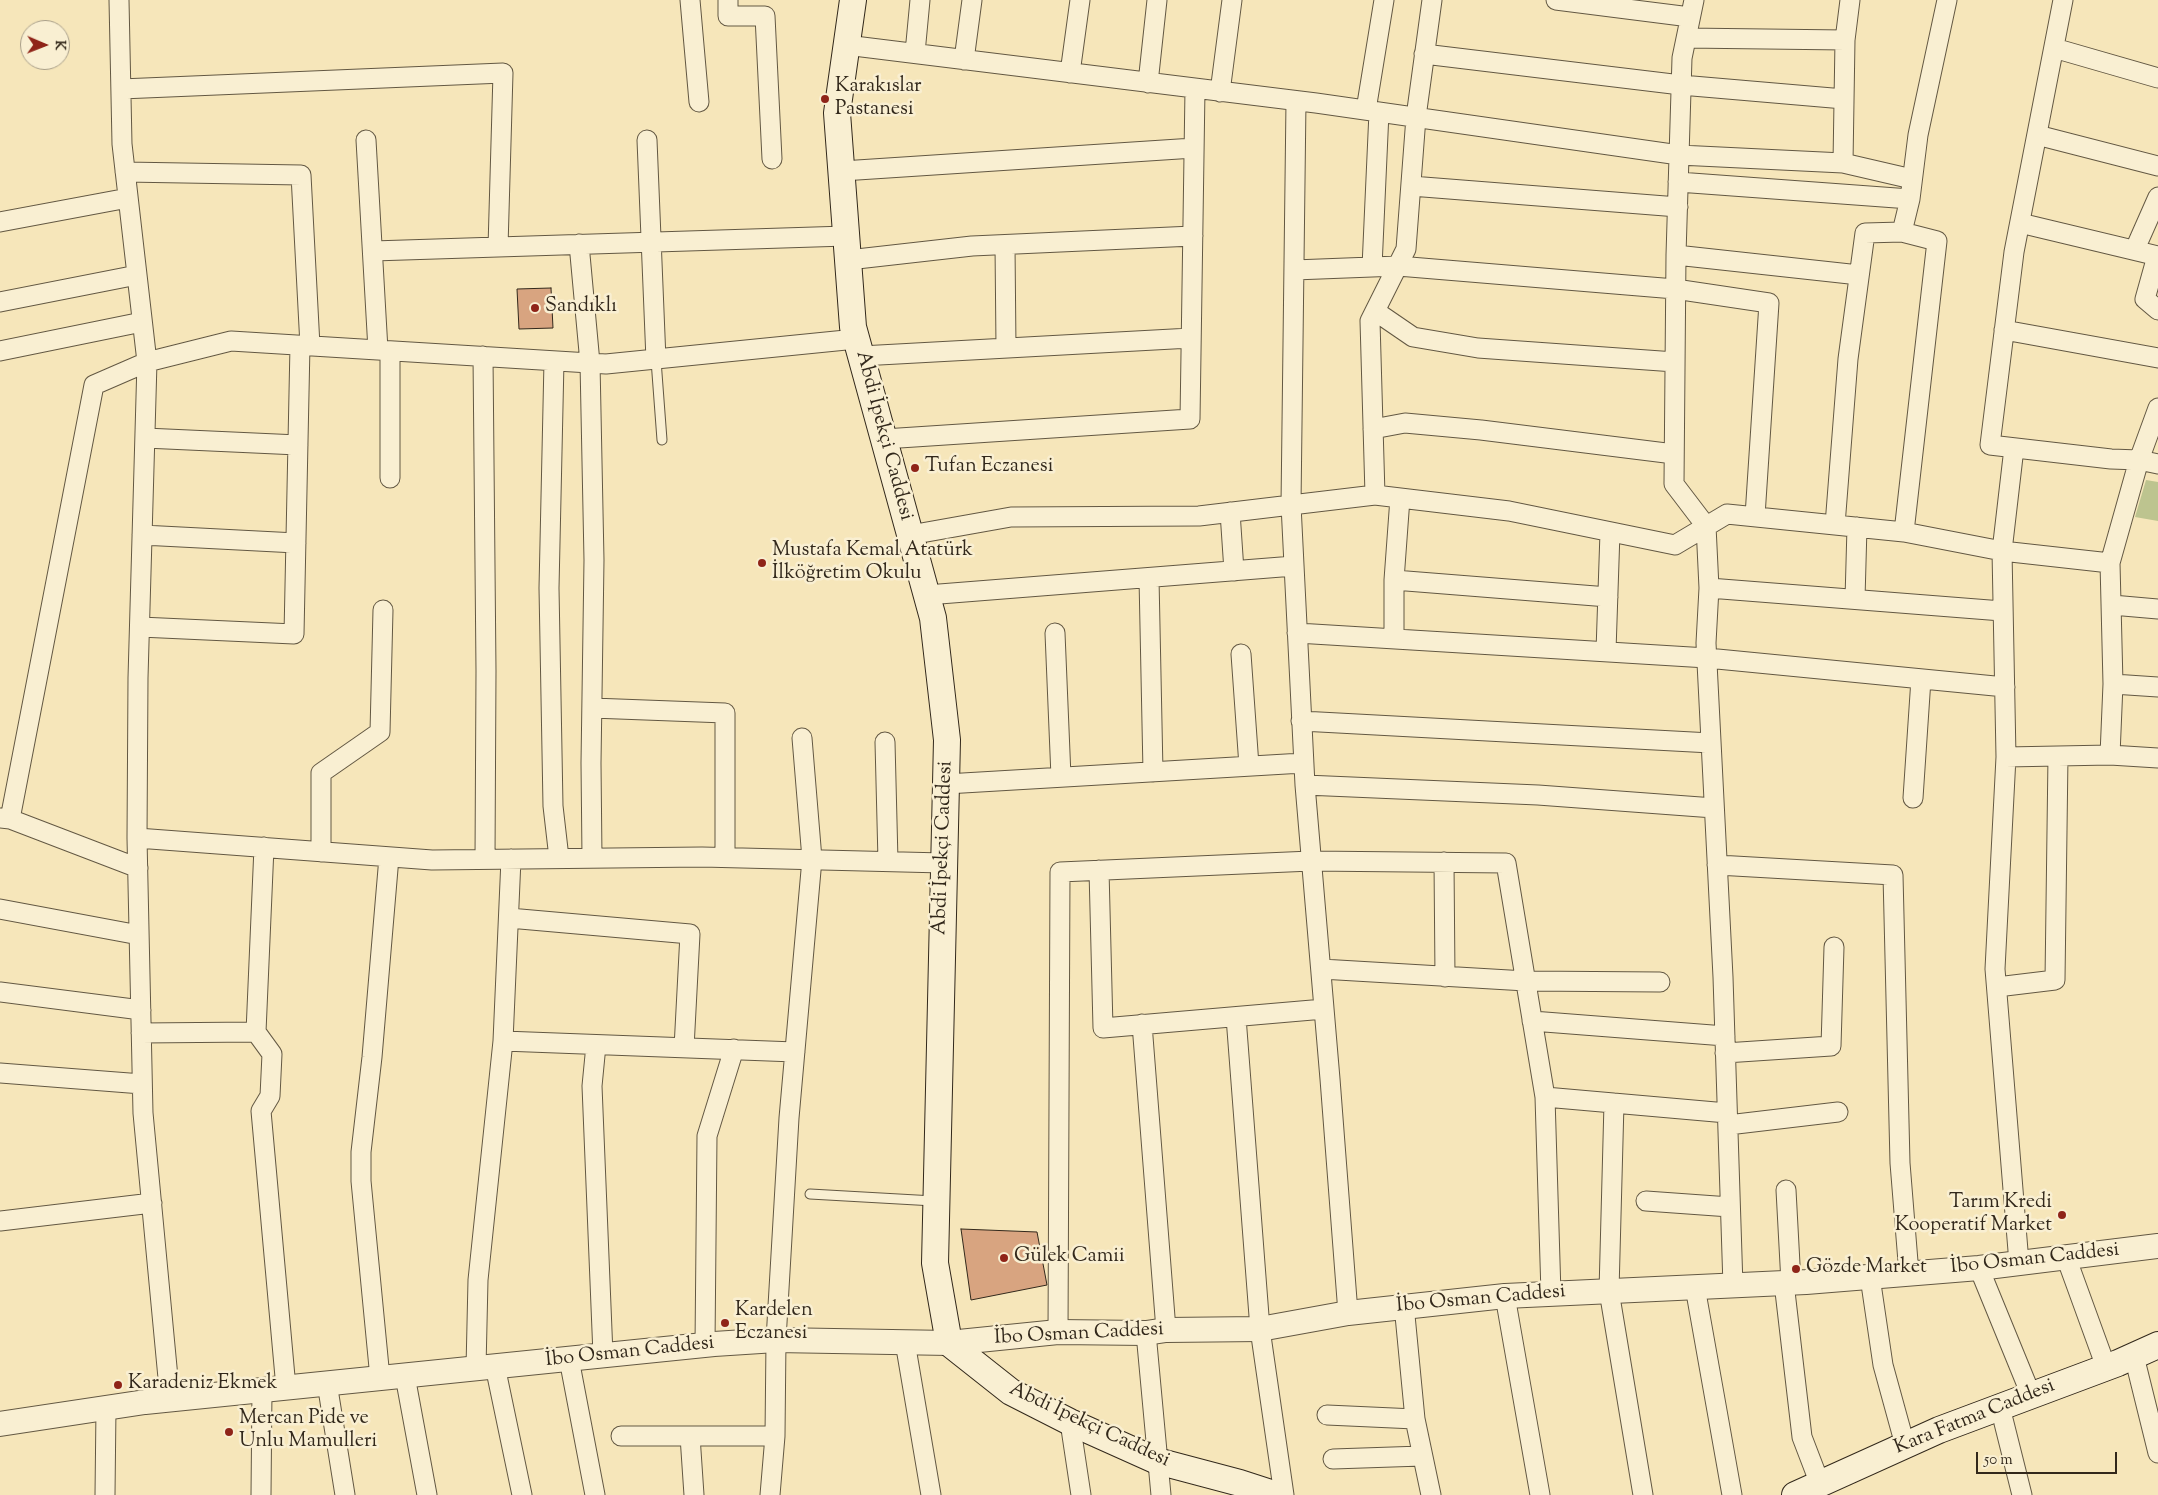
<!DOCTYPE html>
<meta charset="utf-8">
<style>
body{margin:0}
#map{position:relative;width:2158px;height:1495px;overflow:hidden;background:#f6e6ba;font-family:"Sorts Mill Goudy",serif}
canvas{display:block}
.north{position:absolute;left:20px;top:20px;width:50px;height:50px;box-sizing:border-box;background:#f9efd2;border:1px solid #a99f89;border-radius:50%;rotate:91deg;font-size:14px;font-weight:700;line-height:20px;text-align:center;color:#32281b}
.north::after{content:'';display:block;margin:auto;width:18px;height:22px;background:#8f2418;clip-path:polygon(50% 0,100% 100%,50% 72%,0 100%)}
.scale{position:absolute;left:1976px;top:1452px;width:141px;height:22px;box-sizing:border-box;border:2px solid #32281b;border-top:0;padding-left:6px;font-size:15px;line-height:18px;white-space:nowrap;color:#32281b;-webkit-text-stroke:4px #f9efd2;paint-order:stroke}
</style>
<div id="map">
<canvas width="2158" height="1495"></canvas>
<div class="north">K</div>
<div class="scale">50 m</div>
</div>
<script>
const context = document.querySelector('canvas').getContext('2d');
context.lineJoin = 'round';
function fillPath(path, color) { context.fillStyle = color; context.fill(path, 'evenodd'); }
const toPath = rows => new Path2D(rows.map(r => 'M' + r).join(''));
function stroke(path, color, width, dash) { context.strokeStyle = color; context.lineWidth = width; context.lineCap = dash ? 'butt' : 'round'; context.setLineDash(dash || []); context.stroke(path); }
function write(font, color, halo, rows, align = 'center') {
  context.font = font + ' "Sorts Mill Goudy",serif'; context.lineWidth = 5; context.setLineDash([]); context.textBaseline = 'middle'; context.strokeStyle = halo; context.fillStyle = color; for (const [text, x, y, turn = 0] of rows) {
    context.save(); context.translate(x, y); context.rotate((+turn || 0) * Math.PI / 180); context.textAlign = isNaN(turn) ? turn : align; if (halo) context.strokeText(text, 0, 0); context.fillText(text, 0, 0); context.restore();
  }
}
fillPath(toPath([
 [2146,480,2158,482,2158,521,2135,517]
]), '#bdc48f');
const building = toPath([
 [551,288,553,328,519,329,517,289,551,288],
 [961,1229,1037,1232,1047,1285,971,1300,961,1229]
]);
fillPath(building, '#d8a480');
stroke(building, '#32281b', 1);
const service = toPath([
 [656,360,662,440],
 [810,1194,934,1201]
]);
const minor = toPath([
 [119,0,122,144,147,362,138,678,137,838,432,860,702,857,943,863],
 [690,0,699,102],
 [728,0,728,16,765,16,772,159],
 [1556,0,1690,17],
 [1694,0,1682,58,1676,255,1674,484,1706,526,1709,588,1706,643,1723,977,1733,1286],
 [2063,0,2014,252,1990,445,2111,459,2139,460,2158,464],
 [1686,38,1845,40,1850,0],
 [1845,40,1843,163,1912,179],
 [846,45,1316,103,1679,155,1843,163],
 [2054,48,2158,78],
 [915,53,920,0],
 [1424,54,1681,85,1844,99],
 [964,60,972,0],
 [1070,73,1080,0],
 [1148,83,1157,0],
 [121,89,503,73,498,247,846,236],
 [1220,92,1232,0],
 [1296,101,1291,505,1305,785,1330,1079,1348,1313],
 [1366,110,1384,0],
 [2037,135,2158,166],
 [366,140,378,350],
 [647,140,656,360],
 [842,171,1194,148],
 [125,172,301,175,310,346],
 [1678,182,1910,199],
 [1411,186,1678,207],
 [0,222,128,198],
 [2020,223,2158,256],
 [1902,232,1910,199,1918,135,1947,0],
 [579,244,590,363,594,560,591,763,592,858],
 [1005,245,1006,348],
 [2135,249,2158,197],
 [373,251,498,247],
 [1676,255,1859,275],
 [2157,256,2145,299,2158,310],
 [848,260,972,246,1193,236],
 [1372,267,1379,112],
 [1294,270,1398,266,1675,289,1769,303,1755,516],
 [0,302,137,275],
 [1375,311,1413,337,1478,348,1675,362],
 [2004,330,2158,358],
 [0,351,142,322],
 [483,356,486,671,485,859],
 [861,356,1191,338],
 [554,361,549,588,553,806,559,858],
 [1373,429,1405,423,1481,430,1674,454],
 [145,438,298,445],
 [884,439,1190,419,1195,89],
 [2014,448,2002,551,2006,757,1995,969,2019,1263],
 [390,478,390,351],
 [1375,495,1370,321,1406,249,1416,117,1432,0],
 [1230,512,1234,571],
 [1835,525,1848,359,1865,233,1902,232,1937,241,1904,532],
 [142,535,296,543],
 [910,535,1011,517,1199,516,1375,495,1509,511,1675,545,1727,514,1904,532,2002,551,2110,563,2139,460,2158,408],
 [2110,563,2113,684,2110,755],
 [1149,578,1153,772],
 [1394,580,1608,597],
 [1709,588,2002,611],
 [927,595,1294,566],
 [1855,599,1857,527],
 [2112,605,2158,609],
 [140,627,294,634,300,345],
 [1055,633,1061,777],
 [1297,633,1707,658,2005,687],
 [1394,638,1394,580,1400,498],
 [1606,651,1610,532],
 [1241,654,1249,766],
 [2113,684,2158,687],
 [592,708,725,713,725,857],
 [1301,721,1711,743],
 [885,742,888,861],
 [2006,757,2110,755,2158,758],
 [946,784,1303,763],
 [1305,785,1538,795,1714,808],
 [1913,798,1921,679],
 [0,818,10,819,138,868],
 [10,819,94,385,147,362,231,341,606,364,856,339],
 [137,838,143,1113,170,1399],
 [321,852,321,773,380,732,383,610],
 [1444,862,1445,977],
 [1717,865,1893,875,1900,1163,1909,1274],
 [1099,870,1103,1028,1324,1009],
 [0,909,139,935],
 [509,918,690,934,684,1048],
 [1321,969,1526,981,1660,982],
 [1997,987,2055,980,2058,756],
 [0,992,141,1010],
 [1236,1017,1260,1329,1284,1495],
 [1532,1021,1725,1036],
 [1142,1024,1166,1330],
 [256,1032,272,1054,270,1096,261,1111,286,1388],
 [141,1033,256,1032,264,847],
 [503,1041,795,1052],
 [596,1045,592,1086,603,1355],
 [1725,1053,1831,1046,1834,947],
 [0,1073,142,1084],
 [1545,1097,1727,1113],
 [1614,1103,1609,1291,1643,1495],
 [1728,1125,1838,1112],
 [1786,1190,1791,1283],
 [1646,1201,1730,1207],
 [0,1221,152,1203],
 [2066,1257,2106,1367],
 [1979,1268,2031,1395],
 [1870,1277,1883,1365,1905,1445],
 [1784,1283,1802,1437,1820,1484],
 [1695,1287,1732,1495],
 [1505,1296,1540,1495],
 [1404,1305,1415,1419,1431,1495],
 [1058,1332,1060,872,1311,861,1506,863,1545,1097,1551,1294],
 [1146,1333,1161,1495],
 [905,1342,931,1495],
 [705,1345,707,1136,734,1049],
 [2134,1356,2158,1453],
 [569,1359,595,1495],
 [495,1366,522,1495],
 [476,1368,478,1280,503,1041,511,859],
 [405,1376,427,1495],
 [380,1378,361,1181,361,1152,372,1057,389,857],
 [327,1383,345,1495],
 [2000,1407,2022,1495],
 [1327,1415,1415,1419],
 [1070,1422,1081,1495],
 [621,1436,775,1436],
 [690,1436,694,1495],
 [1333,1459,1422,1456],
 [105,1495,106,1408],
 [261,1495,262,1390],
 [770,1495,775,1436,776,1340,789,1118,812,859,802,738]
]);
const tertiary = toPath([
 [0,1424,145,1402,714,1344,776,1340,949,1343,1058,1332,1146,1333,1166,1330,1260,1329,1348,1313,1505,1296,1806,1282,1979,1268,2158,1246]
]);
const secondary = toPath([
 [853,0,837,113,853,327,933,618,947,740,935,1263,949,1343,1011,1392,1070,1422,1157,1461,1240,1483,1277,1495],
 [1795,1495,1939,1430,2118,1363,2158,1345]
]);
stroke(service, '#635843', 11);
stroke(minor, '#635843', 21);
stroke(tertiary, '#635843', 26);
stroke(secondary, '#32281b', 28);
stroke(service, '#f9efd2', 9);
stroke(minor, '#f9efd2', 19);
stroke(tertiary, '#f9efd2', 24);
stroke(secondary, '#f9efd2', 26);
for (const [x, y, r, color] of [
 [825,99,5,"#8f2418"],
 [535,308,5,"#8f2418"],
 [915,468,5,"#8f2418"],
 [762,563,5,"#8f2418"],
 [2062,1215,5,"#8f2418"],
 [1004,1258,5,"#8f2418"],
 [1796,1269,5,"#8f2418"],
 [725,1323,5,"#8f2418"],
 [118,1385,5,"#8f2418"],
 [229,1432,5,"#8f2418"]
]) { const dot = new Path2D(); dot.arc(x, y, r, 0, 2 * Math.PI); context.fillStyle = color; context.fill(dot); stroke(dot, '#f9efd2', 2); }
write('20px', '#32281b', '#f9efd2', [
 ["Karakıslar",835,88],
 ["Pastanesi",835,111],
 ["Sandıklı",545,308],
 ["Tufan Eczanesi",925,468],
 ["Mustafa Kemal Atatürk",772,552],
 ["İlköğretim Okulu",772,575],
 ["Tarım Kredi",2052,1204,"right"],
 ["Kooperatif Market",2052,1227,"right"],
 ["Gülek Camii",1014,1258],
 ["Gözde Market",1806,1269],
 ["Kardelen",735,1312],
 ["Eczanesi",735,1335],
 ["Karadeniz Ekmek",128,1385],
 ["Mercan Pide ve",239,1420],
 ["Unlu Mamulleri",239,1443]
], 'left');
write('20px', '#32281b', '#f9efd2', [
 ["Abdi İpekçi Caddesi",883,436,75],
 ["Abdi İpekçi Caddesi",944,848,-88],
 ["İbo Osman Caddesi",2035,1260,-6],
 ["İbo Osman Caddesi",1481,1300,-5],
 ["İbo Osman Caddesi",1079,1335,-3],
 ["İbo Osman Caddesi",630,1353,-6],
 ["Kara Fatma Caddesi",1975,1418,-22],
 ["Abdi İpekçi Caddesi",1089,1426,25]
]);
</script>
